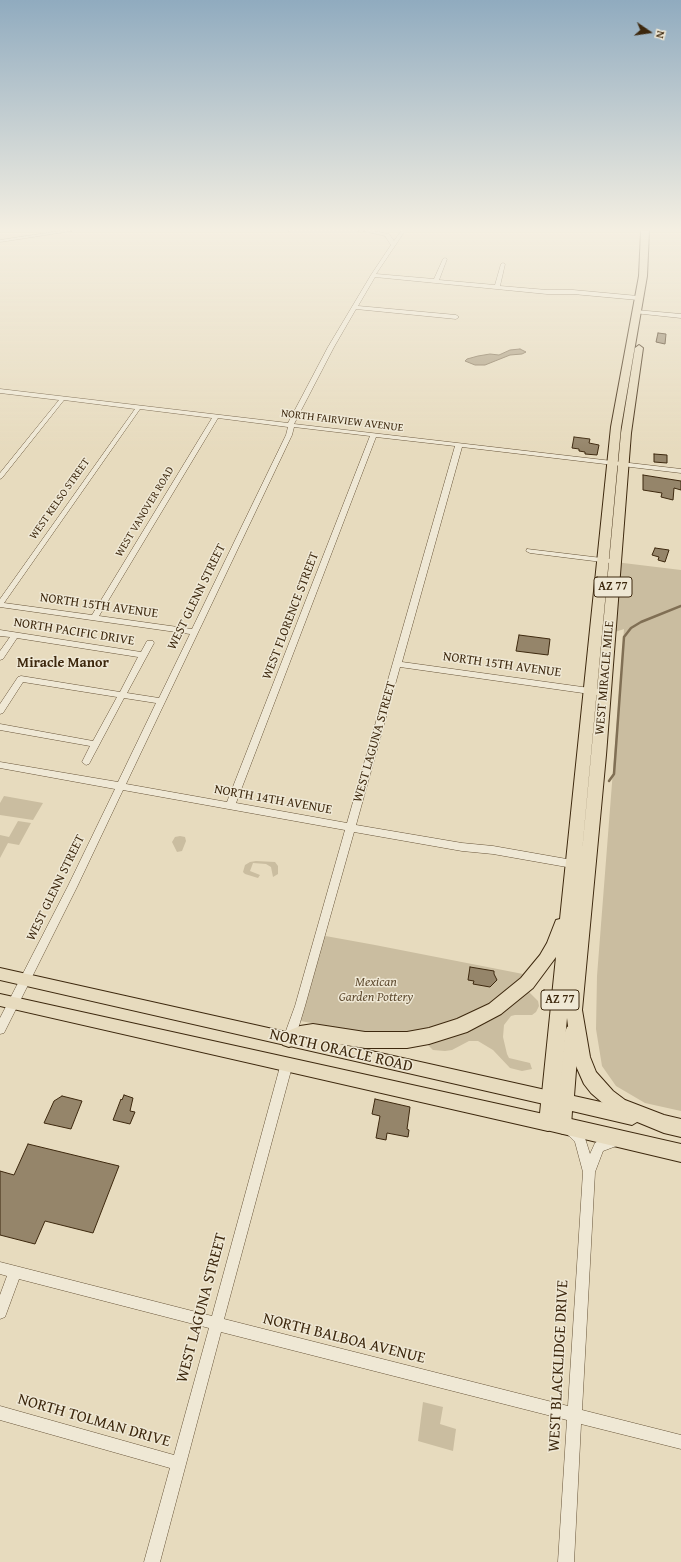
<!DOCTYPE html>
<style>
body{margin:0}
#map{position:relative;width:681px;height:1562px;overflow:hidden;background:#e7dbbe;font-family:"Gentium Book Plus",serif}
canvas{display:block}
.north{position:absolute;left:629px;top:12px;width:40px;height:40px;-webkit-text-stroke:3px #efe8d5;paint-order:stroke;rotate:103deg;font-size:11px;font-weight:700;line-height:16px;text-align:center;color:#3d280e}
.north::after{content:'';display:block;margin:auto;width:14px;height:18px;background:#3d280e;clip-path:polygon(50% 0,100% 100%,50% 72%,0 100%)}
</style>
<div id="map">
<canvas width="681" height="1562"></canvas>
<div class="north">N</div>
</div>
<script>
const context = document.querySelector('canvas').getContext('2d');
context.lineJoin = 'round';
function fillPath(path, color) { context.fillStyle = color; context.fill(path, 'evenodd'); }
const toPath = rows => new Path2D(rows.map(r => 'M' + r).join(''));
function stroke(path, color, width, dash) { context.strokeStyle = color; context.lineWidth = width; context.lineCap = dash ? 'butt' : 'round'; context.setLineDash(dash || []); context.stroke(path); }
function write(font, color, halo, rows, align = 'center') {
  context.font = font + ' "Gentium Book Plus",serif'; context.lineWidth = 3; context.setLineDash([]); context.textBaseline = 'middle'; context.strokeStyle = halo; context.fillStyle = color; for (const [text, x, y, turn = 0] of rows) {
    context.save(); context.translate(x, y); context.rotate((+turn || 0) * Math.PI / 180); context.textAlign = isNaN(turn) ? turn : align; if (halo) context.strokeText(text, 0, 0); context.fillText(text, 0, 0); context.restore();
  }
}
fillPath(toPath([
 [615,562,681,570,681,1111,645,1103,616,1086,602,1066,596,1029,597,976,624,629,609,634],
 [4,796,43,803,33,820,0,815,0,803],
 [18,821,31,823,19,845,8,843,0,858,0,835,9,837],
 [180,836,185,837,186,841,182,851,177,852,172,842,175,837],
 [256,861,275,862,278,866,278,874,273,877,271,867,266,864,253,863,250,871,260,875,258,878,245,874,243,872,245,865,250,862],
 [320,935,375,945,523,974,513,987,490,1005,426,1033,372,1034,295,1020],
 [527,990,538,1001,539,1006,536,1012,532,1015,515,1015,511,1016,504,1025,503,1037,507,1054,509,1058,530,1063,532,1069,522,1071,510,1068,493,1050,478,1041,469,1041,452,1050,445,1051,433,1050,428,1045,427,1041],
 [423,1402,443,1407,440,1424,456,1429,453,1451,418,1441]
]), '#cabda0');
const water = toPath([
 [520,349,526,352,522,354,510,355,485,365,475,365,465,361,467,359,478,356,490,354,499,355,510,350,520,349]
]);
fillPath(water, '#ad9e82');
stroke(water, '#806f54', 1);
stroke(toPath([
 [609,781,614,774,624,637,631,628,641,622,681,606]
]), '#806f54', 2.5);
const building = toPath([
 [658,333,666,334,665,344,656,342,658,333],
 [574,437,590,439,589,443,599,445,597,455,585,454,585,452,579,451,579,449,572,448,574,437],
 [654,454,667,455,667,463,654,462,654,454],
 [643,475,681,481,681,490,674,488,673,500,661,497,662,493,643,490,643,475],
 [655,548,669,550,665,562,658,560,659,557,652,555,655,548],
 [519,635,550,639,548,655,516,651,519,635],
 [470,967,494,971,494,974,497,980,490,987,473,984,474,981,468,980,470,967],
 [124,1095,133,1098,130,1111,135,1112,130,1124,113,1120,121,1099,122,1100,124,1095],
 [62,1096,82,1101,71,1129,44,1123,54,1101,62,1096],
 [375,1099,410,1107,407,1129,409,1130,408,1137,387,1133,386,1140,376,1138,380,1116,372,1114,375,1099],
 [28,1144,119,1166,93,1233,45,1221,35,1244,0,1235,0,1171,14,1175,28,1144]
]);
fillPath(building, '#95856a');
stroke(building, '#3d280e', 1);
const minor = toPath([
 [59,231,72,231,0,242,0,240,59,231],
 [288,231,359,231,357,232,290,232,288,231],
 [363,231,374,231,389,234,394,241,401,231,405,231,376,274,434,279,443,259,445,258,447,259,439,280,495,285,501,264,503,263,505,264,500,286,547,290,573,290,638,296,641,298,638,300,573,294,547,294,375,277,358,306,456,315,459,317,456,319,356,309,334,347,294,424,681,469,681,473,462,447,402,662,604,690,608,693,604,696,400,667,356,825,462,843,493,846,578,861,581,862,583,865,581,868,578,869,493,854,462,851,354,832,305,1006,295,1039,293,1043,289,1044,285,1043,283,1039,295,1006,345,830,123,790,77,887,4,1033,0,1034,0,1018,68,886,115,789,0,768,0,762,118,782,156,703,124,698,89,764,86,765,82,762,90,746,0,730,0,724,93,741,117,697,23,682,3,713,0,714,0,704,18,677,21,676,120,692,138,657,17,638,3,659,0,660,0,651,10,637,0,636,0,630,141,652,147,641,153,641,154,643,127,693,159,698,190,634,0,607,0,599,135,409,64,400,2,478,0,479,0,473,59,400,0,393,0,389,288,423,328,347,371,275,391,245,385,236,363,231],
 [140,409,212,418,92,615,4,603,140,409],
 [218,418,288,427,286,435,192,629,99,616,218,418],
 [294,427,370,436,227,802,126,784,292,435,294,427],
 [376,437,455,446,347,823,236,803,376,437],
 [636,310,681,314,681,318,634,313,634,311,636,310],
 [527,549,610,559,614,561,610,563,530,553,526,551,527,549],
 [287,1058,291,1059,293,1063,224,1319,568,1406,583,1172,575,1142,567,1134,565,1130,567,1126,571,1124,575,1126,584,1135,590,1154,595,1143,601,1139,615,1135,619,1137,621,1141,619,1145,603,1151,595,1172,582,1410,681,1435,681,1449,581,1424,574,1562,558,1562,567,1420,221,1332,160,1562,144,1562,170,1468,0,1420,0,1406,174,1455,209,1328,19,1279,5,1317,0,1319,0,1295,7,1276,0,1274,0,1262,212,1316,281,1063,283,1059,287,1058]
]);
const major = toPath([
 [0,968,559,1093,565,1032,567,1027,572,1025,577,1027,579,1032,574,1096,632,1109,637,1112,640,1117,637,1122,632,1125,572,1111,571,1126,569,1131,563,1134,557,1131,555,1124,554,1128,548,1131,0,1006,0,994,548,1115,554,1118,556,1122,557,1107,0,980,0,968]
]);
const highway = toPath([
 [641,231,649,231,647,276,621,427,581,863,621,433,635,348,639,345,643,348,631,433,606,755,582,1010,590,1057,596,1072,613,1091,625,1100,664,1115,681,1119,681,1137,664,1133,613,1112,591,1093,584,1084,572,1057,567,1018,558,1116,681,1144,681,1162,542,1129,539,1123,556,957,533,988,501,1014,467,1032,429,1044,407,1048,365,1048,313,1040,302,1042,289,1047,283,1045,280,1039,283,1033,300,1026,313,1024,365,1032,407,1032,429,1028,457,1019,489,1004,521,978,540,955,547,943,556,920,560,919,611,427,639,276,641,231]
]);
stroke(minor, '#68553a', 1);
stroke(major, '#3d280e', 2);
stroke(highway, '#3d280e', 2);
fillPath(minor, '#efe8d5');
fillPath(major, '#e7dbbe');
fillPath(highway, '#e7dbbe');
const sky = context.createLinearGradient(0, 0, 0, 450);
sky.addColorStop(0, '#90abbf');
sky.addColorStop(0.51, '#f4efe2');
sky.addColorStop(1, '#f4efe200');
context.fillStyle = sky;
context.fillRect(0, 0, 681, 450);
write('11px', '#3d280e', '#efe8d5', [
 ["NORTH FAIRVIEW AVENUE",342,421,7],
 ["WEST KELSO STREET",60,499,-55],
 ["WEST VANOVER ROAD",145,512,-59]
]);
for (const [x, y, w] of [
 [613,587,38],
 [560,1000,38]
]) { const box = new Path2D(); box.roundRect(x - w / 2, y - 10, w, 20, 3); context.fillStyle = '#efe8d5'; context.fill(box); stroke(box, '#3d280e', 1); }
write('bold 12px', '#3d280e', null, [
 ["AZ 77",613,587],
 ["AZ 77",560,1000]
]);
write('13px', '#3d280e', '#efe8d5', [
 ["WEST GLENN STREET",197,597,-64],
 ["NORTH 15TH AVENUE",99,606,8],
 ["WEST FLORENCE STREET",291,616,-69],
 ["NORTH PACIFIC DRIVE",74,632,9],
 ["NORTH 15TH AVENUE",502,665,8],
 ["WEST MIRACLE MILE",605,678,-85],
 ["WEST LAGUNA STREET",375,742,-74],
 ["NORTH 14TH AVENUE",273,800,10],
 ["WEST GLENN STREET",56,888,-64]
]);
write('italic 13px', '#604d32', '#efe8d5', [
 ["Mexican",376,983],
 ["Garden Pottery",376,998]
]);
write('bold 14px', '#3d280e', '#efe8d5', [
 ["Miracle Manor",63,663]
]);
write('16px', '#3d280e', '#efe8d5', [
 ["NORTH ORACLE ROAD",341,1051,13],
 ["WEST LAGUNA STREET",202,1308,-75],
 ["NORTH BALBOA AVENUE",344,1339,14],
 ["WEST BLACKLIDGE DRIVE",559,1366,-87],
 ["NORTH TOLMAN DRIVE",94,1421,16]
]);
</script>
